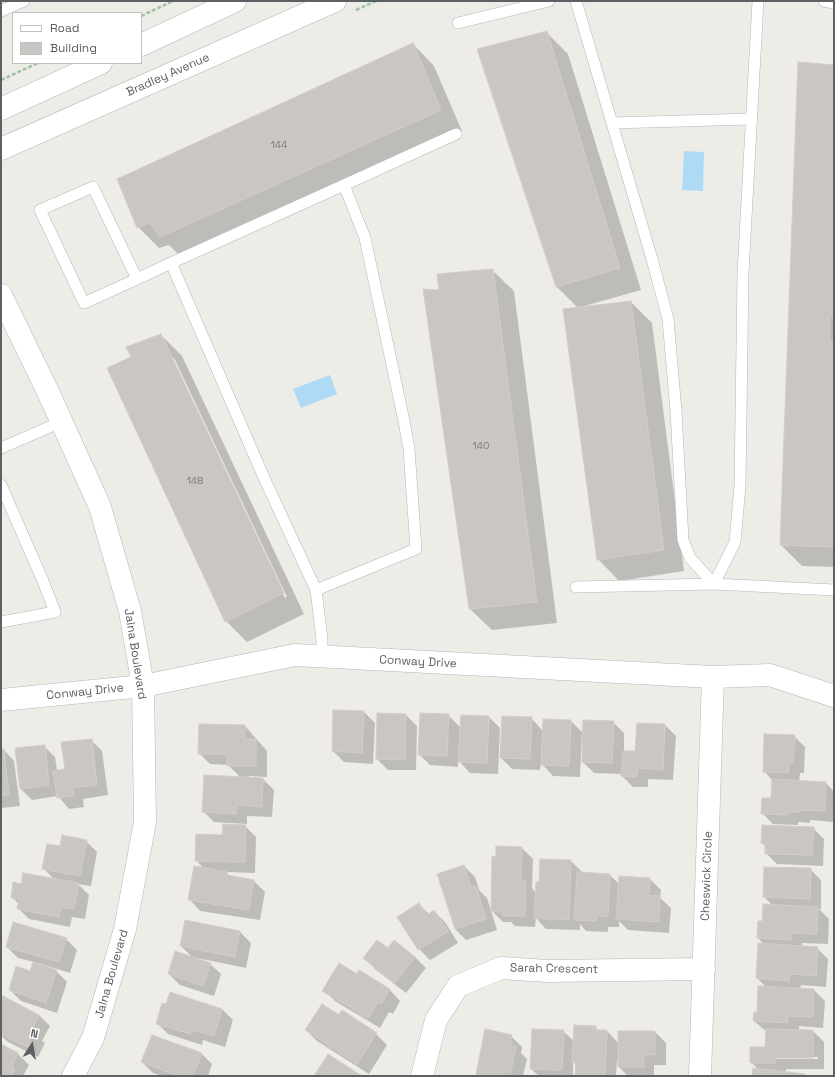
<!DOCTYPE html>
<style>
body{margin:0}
#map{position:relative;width:835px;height:1077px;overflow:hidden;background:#eeece6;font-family:"Space Grotesk",sans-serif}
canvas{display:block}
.frame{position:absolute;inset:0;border:2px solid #5d6164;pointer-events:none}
.legend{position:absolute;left:12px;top:12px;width:130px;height:52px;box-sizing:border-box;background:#fff;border:1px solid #bec0c1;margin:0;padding:5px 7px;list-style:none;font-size:12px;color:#5d6164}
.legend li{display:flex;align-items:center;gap:8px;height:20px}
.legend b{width:20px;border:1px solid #bec0c1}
.north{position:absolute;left:12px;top:1025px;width:40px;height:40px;-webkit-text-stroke:3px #fff;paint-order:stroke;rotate:12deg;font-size:11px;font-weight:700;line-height:16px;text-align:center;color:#5d6164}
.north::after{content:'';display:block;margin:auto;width:14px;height:18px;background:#5d6164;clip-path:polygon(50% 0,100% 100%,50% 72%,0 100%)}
</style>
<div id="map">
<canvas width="835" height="1077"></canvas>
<div class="frame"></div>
<ul class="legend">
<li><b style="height:5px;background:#fff"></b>Road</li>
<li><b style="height:11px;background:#cac7c2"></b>Building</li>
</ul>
<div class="north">N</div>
</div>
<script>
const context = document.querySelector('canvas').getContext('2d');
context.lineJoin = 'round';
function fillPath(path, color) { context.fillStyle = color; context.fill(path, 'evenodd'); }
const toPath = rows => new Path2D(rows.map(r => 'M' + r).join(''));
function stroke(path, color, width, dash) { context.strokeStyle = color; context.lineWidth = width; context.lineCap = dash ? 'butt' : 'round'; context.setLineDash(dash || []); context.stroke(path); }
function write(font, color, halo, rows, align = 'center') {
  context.font = font + ' "Space Grotesk",sans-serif'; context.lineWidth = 3.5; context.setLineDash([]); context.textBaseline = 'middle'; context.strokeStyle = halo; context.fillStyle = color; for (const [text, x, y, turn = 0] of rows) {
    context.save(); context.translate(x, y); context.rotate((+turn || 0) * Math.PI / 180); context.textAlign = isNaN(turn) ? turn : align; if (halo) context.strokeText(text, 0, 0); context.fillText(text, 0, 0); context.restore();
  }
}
fillPath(toPath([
 [684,151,704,152,703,191,682,190],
 [330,375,337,394,301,408,293,389]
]), '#aedaf6');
fillPath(toPath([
 [547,33,568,54,641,290,581,307,581,308,631,302,652,323,684,571,619,581,598,559,578,308,556,286],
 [413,44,434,66,462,131,182,258,169,245,159,248,138,227],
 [834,66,834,567,802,566,781,545],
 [492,270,514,291,557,623,492,630,470,609],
 [161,335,182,356,304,614,247,642,226,621],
 [171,358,174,358,287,597,285,598],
 [334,711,364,712,375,723,373,764,344,762,333,751],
 [406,715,417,726,416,770,388,770,377,759],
 [448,715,461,728,489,717,500,728,498,774,470,773,458,760,458,767,430,765,419,754],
 [531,718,543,731,571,721,582,732,580,777,553,776,541,763,540,770,512,769,501,758],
 [613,722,624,733,624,752,636,753,665,725,676,736,673,780,648,779,648,787,633,787,622,776,622,774,594,773,583,762],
 [245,726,267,751,267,777,249,776,249,778,263,779,274,790,272,817,247,816,247,824,214,822,203,811,241,778,228,765,210,764,199,753],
 [794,736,805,747,804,773,800,773,799,782,826,783,834,792,834,822,810,820,810,823,798,822,798,825,773,824,762,813,772,799,773,781,764,771],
 [91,740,102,751,108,795,83,799,84,807,69,809,58,796,32,800,21,789,44,746,55,757,57,771,66,770],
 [1,750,4,750,14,761,20,806,1,808],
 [245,826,256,837,255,873,226,872,231,877,254,881,265,892,260,920,200,911,190,900,204,869,196,860,223,836],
 [813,828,824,839,823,866,777,864,766,853,766,847,762,843],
 [86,841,97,852,91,886,78,884,89,895,85,919,72,917,70,927,29,919,18,908,19,904,12,897,22,885,55,880,44,869,61,847],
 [522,848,533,859,532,888,536,893,540,883,571,861,582,872,582,874,610,875,620,885,620,878,650,879,661,890,660,898,671,908,669,933,628,930,619,921,619,927,608,927,608,932,586,931,580,924,580,930,546,929,536,918,535,927,515,926,511,922,503,922,492,911,497,858],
 [464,866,475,877,479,890,487,898,497,930,466,940,455,929,438,874],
 [810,869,821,880,821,909,819,909,829,919,828,944,802,943,802,947,817,948,828,959,826,987,801,985,800,989,814,990,825,1001,823,1028,799,1026,799,1031,813,1031,824,1042,824,1069,786,1069,786,1073,805,1076,753,1076,759,1070,751,1062,766,1048,767,1032,754,1021,767,988,757,978,765,945,758,938,763,922,773,906,764,897],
 [776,1057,818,1057,818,1059,776,1059],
 [419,904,429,914,434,911,445,922,458,943,430,960,419,949],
 [186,921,240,932,251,943,246,968,197,958,197,959,210,964,221,974,214,996,180,985,169,974,193,958,181,946],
 [66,939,77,950,70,973,38,963,38,965,56,971,67,982,57,1013,21,1001,10,990,31,972,34,962,18,958,7,947],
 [395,941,415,957,426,968,406,993,375,969,365,958,388,949],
 [359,972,390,990,400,1001,393,1014,389,1012,380,1028,335,1001,324,990,357,975],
 [171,994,222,1009,233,1020,225,1047,203,1040,202,1045,168,1034,157,1023,167,1005],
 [1,997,39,1015,50,1026,42,1041,45,1043,38,1057,8,1042,1,1035],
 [339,1016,376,1034,387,1045,369,1074,317,1041,306,1030],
 [595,1027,599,1031,607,1031,619,1044,655,1032,666,1043,666,1065,654,1065,654,1076,628,1076,619,1067,619,1060,617,1060,616,1076,576,1076,577,1065,573,1062,573,1076,539,1076,531,1069,563,1031,574,1041],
 [511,1036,522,1047,521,1053,527,1059,523,1076,480,1076,477,1073],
 [1,1046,18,1054,29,1065,23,1076,1,1076],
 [201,1053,212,1064,208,1076,162,1076,153,1073,142,1062]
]), '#0003');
const building = toPath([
 [547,31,620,268,556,287,477,49,547,31],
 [413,43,441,110,160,237,150,223,137,228,117,179,413,43],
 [798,62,834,65,834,316,830,316,829,342,834,342,834,547,780,545,798,62],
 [493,269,537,602,469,609,423,289,439,290,437,274,493,269],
 [631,301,664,550,597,560,563,309,631,301],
 [161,334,284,593,225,622,107,368,131,357,126,347,161,334],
 [333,710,364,711,362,753,332,751,333,710],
 [377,713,406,714,405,760,376,759,377,713],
 [420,713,449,714,447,756,418,755,420,713],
 [461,715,489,716,487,763,458,762,461,715],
 [502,716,532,717,530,759,500,758,502,716],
 [543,719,571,720,569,766,541,765,543,719],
 [583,720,614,721,612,763,582,762,583,720],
 [637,723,665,724,663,770,638,768,637,777,621,776,623,751,635,751,637,723],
 [199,724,245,725,245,739,256,739,256,766,227,766,227,754,198,754,199,724],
 [764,734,795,735,793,762,789,762,789,773,763,772,764,734],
 [92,739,97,785,72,788,74,796,57,798,53,771,65,769,61,742,92,739],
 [45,745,49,785,20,789,15,748,45,745],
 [1,749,4,749,9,795,1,796,1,749],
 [204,775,263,778,262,807,237,805,236,814,202,812,204,775],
 [772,779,826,782,825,811,800,810,799,812,787,812,787,815,761,814,762,798,771,798,772,779],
 [223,824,246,825,245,862,195,861,196,834,222,835,223,824],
 [762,825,814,827,812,855,765,854,765,843,761,843,762,825],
 [62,835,87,840,80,876,42,869,47,844,60,846,62,835],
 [496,846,522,847,521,881,526,881,525,916,503,916,503,912,491,911,492,856,496,857,496,846],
 [540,859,571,860,569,920,534,918,536,882,539,882,540,859],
 [464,865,471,887,476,886,486,919,455,929,437,874,464,865],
 [194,866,227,872,227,875,254,880,249,910,188,900,194,866],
 [764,867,811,868,810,899,763,897,764,867],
 [577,872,610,874,608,917,597,916,597,921,574,920,577,872],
 [23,873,79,883,74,909,61,907,59,917,17,909,19,899,11,898,13,882,21,884,23,873],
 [619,876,650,878,649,895,660,896,659,922,616,919,619,876],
 [419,903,427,915,434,910,448,931,418,950,397,917,419,903],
 [763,904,818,907,817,934,791,933,791,940,757,938,758,921,762,921,763,904],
 [185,920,240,931,235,957,180,946,185,920],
 [13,922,67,938,59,962,6,947,13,922],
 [377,940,388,948,394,940,415,957,395,983,363,958,377,940],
 [758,943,818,947,816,976,790,974,789,981,756,978,758,943],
 [175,951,211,963,203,986,168,974,175,951],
 [33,962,57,970,46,1003,9,990,16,966,30,971,33,962],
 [339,963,357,974,359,970,390,989,381,1004,378,1002,368,1018,322,991,339,963],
 [758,986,814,989,813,1017,788,1016,788,1023,753,1021,754,1012,757,1012,758,986],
 [170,992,222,1009,214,1036,192,1030,191,1034,156,1024,162,1003,166,1004,170,992],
 [1,995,39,1015,32,1030,34,1031,27,1047,1,1034,1,995],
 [322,1004,339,1015,342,1010,377,1033,357,1064,305,1030,322,1004],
 [574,1025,596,1026,596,1030,607,1030,605,1076,575,1076,576,1062,572,1062,574,1025],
 [485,1029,512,1035,510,1046,516,1047,510,1076,487,1076,476,1074,485,1029],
 [532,1029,564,1030,562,1070,530,1069,532,1029],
 [766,1029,813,1030,813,1058,776,1058,776,1063,750,1063,750,1047,765,1047,766,1029],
 [618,1031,655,1031,655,1055,644,1054,644,1067,618,1067,618,1031],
 [152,1035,202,1053,193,1076,178,1076,141,1062,152,1035],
 [1,1044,18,1053,12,1067,15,1069,12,1076,1,1076,1,1044],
 [328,1054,362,1076,314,1076,328,1054],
 [753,1068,805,1074,804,1076,752,1076,753,1068]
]);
fillPath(building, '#cac7c2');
stroke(building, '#d2cdc5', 1);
const service = toPath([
 [576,1,652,259,668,319,676,411,683,540,690,558,714,584],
 [824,1,834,3],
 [1,11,24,1],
 [458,23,549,1],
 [612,123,751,119],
 [344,185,456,134],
 [137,279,93,187,40,210,84,303,137,279,171,263],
 [1,448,61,422],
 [1,485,43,581,55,612,1,622],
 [714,584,735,542,740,486,743,273,758,1],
 [576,587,714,584,834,590],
 [316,590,416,549,409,449,404,421,365,238,344,185,171,263,265,480,316,590,322,639,322,657]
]);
const minor = toPath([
 [1,700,143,686,295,655,713,677,770,675,834,696],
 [422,1076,436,1020,458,986,501,968,547,971,704,969],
 [700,1076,713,677]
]);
const tertiary = toPath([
 [1,295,49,394,100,507,130,611,143,686,145,822,125,929,93,1038,73,1076]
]);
const secondary = toPath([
 [141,45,235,1],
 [1,109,101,63],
 [1,149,335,1]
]);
stroke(service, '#b3b6b9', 12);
stroke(minor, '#b3b6b9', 23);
stroke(tertiary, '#b3b6b9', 23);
stroke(secondary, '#b2b5b9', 23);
stroke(toPath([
 [356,10,376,1],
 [141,16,173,1],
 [1,80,38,63]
]), '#9ec3a7', 2.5, [4, 2]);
stroke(service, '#fff', 11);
stroke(minor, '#fff', 22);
stroke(tertiary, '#fff', 22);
stroke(secondary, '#fff', 22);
write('10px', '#787a7c', null, [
 ["144",279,145],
 ["140",481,446],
 ["148",195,481]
]);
write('12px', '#5d6164', '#fff', [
 ["Bradley Avenue",168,75,-24],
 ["Jalna Boulevard",135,654,81],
 ["Conway Drive",418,662,3],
 ["Conway Drive",85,692,-6],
 ["Cheswick Circle",707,876,-88],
 ["Sarah Crescent",554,969,1],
 ["Jalna Boulevard",112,974,-74]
]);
</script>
